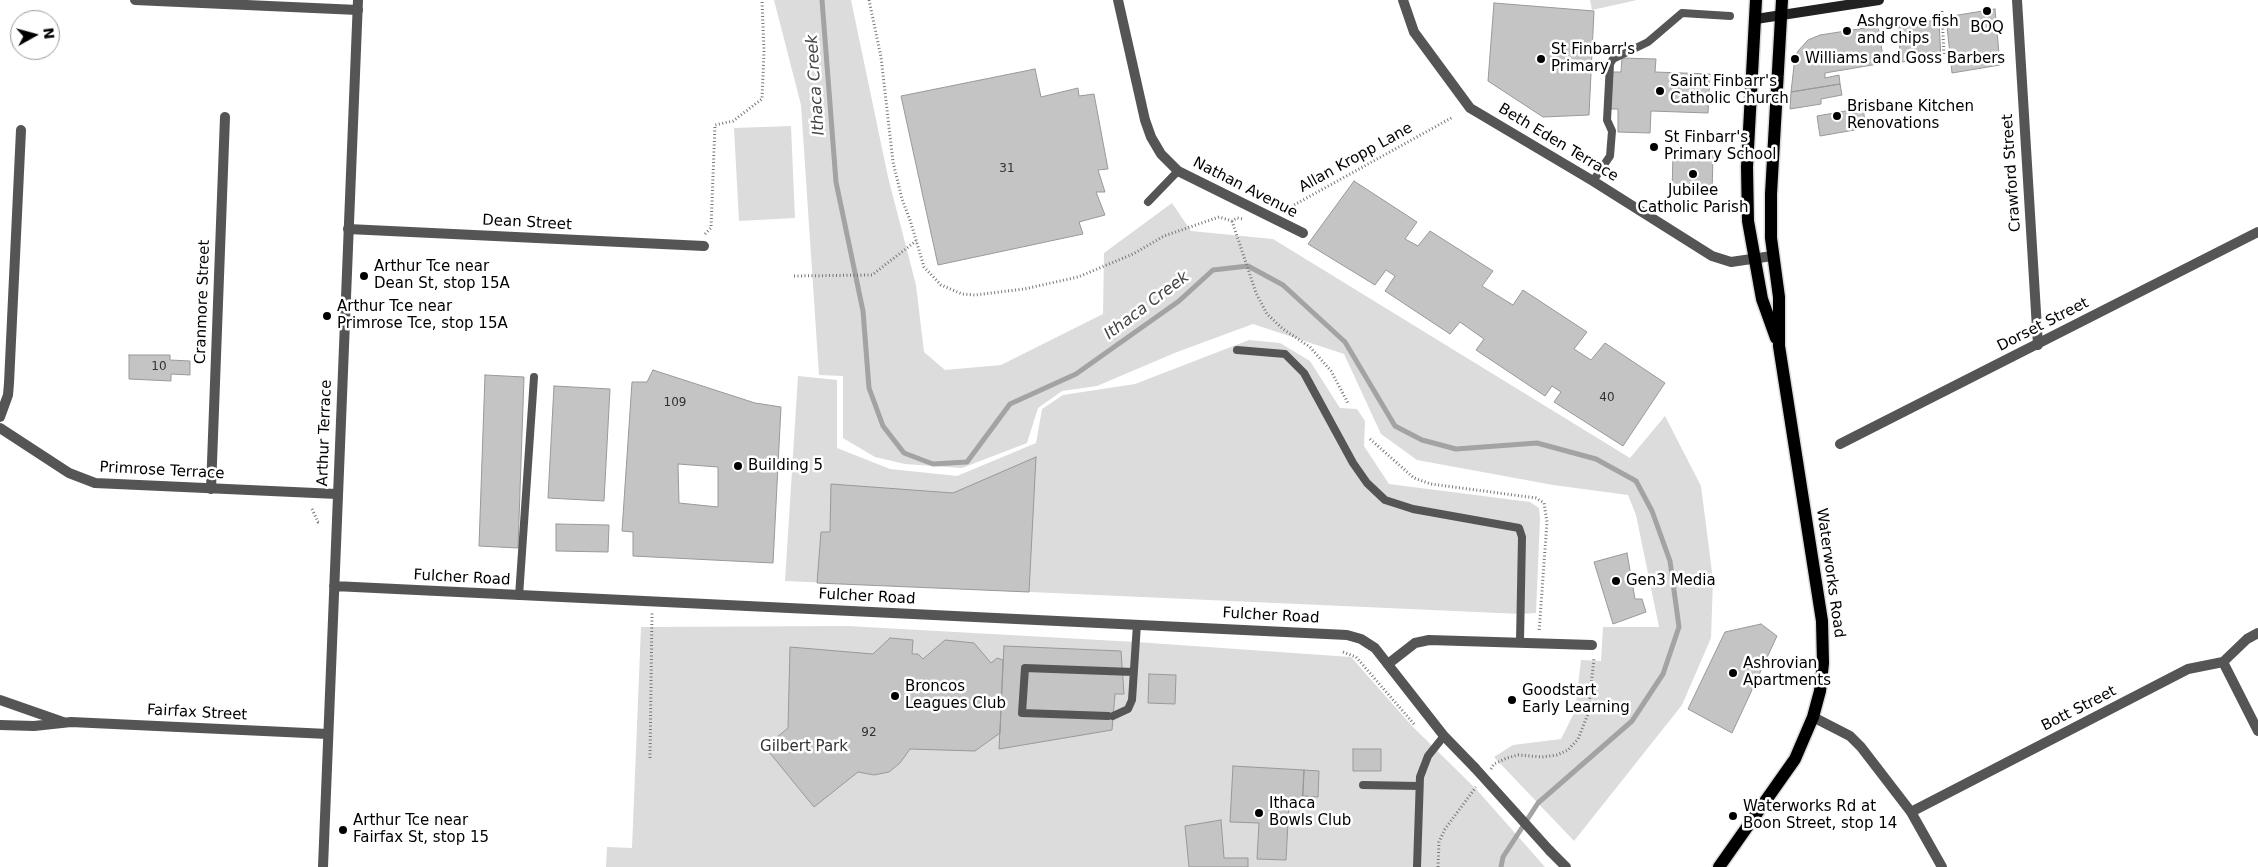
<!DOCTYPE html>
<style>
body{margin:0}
#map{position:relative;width:2258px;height:867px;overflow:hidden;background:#fff;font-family:"DejaVu Sans",sans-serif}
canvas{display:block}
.north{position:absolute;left:10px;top:10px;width:50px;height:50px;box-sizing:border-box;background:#fff;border:1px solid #999;border-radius:50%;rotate:83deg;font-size:14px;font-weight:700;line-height:20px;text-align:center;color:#000}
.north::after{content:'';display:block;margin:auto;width:18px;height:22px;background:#000;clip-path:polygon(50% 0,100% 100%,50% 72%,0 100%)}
</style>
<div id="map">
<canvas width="2258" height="867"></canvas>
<div class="north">N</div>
</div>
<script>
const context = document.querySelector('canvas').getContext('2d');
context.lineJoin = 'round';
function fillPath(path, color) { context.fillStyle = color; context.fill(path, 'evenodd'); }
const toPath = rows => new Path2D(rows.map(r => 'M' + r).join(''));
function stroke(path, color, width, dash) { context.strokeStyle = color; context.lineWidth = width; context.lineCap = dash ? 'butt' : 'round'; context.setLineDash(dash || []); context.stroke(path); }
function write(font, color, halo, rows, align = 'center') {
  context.font = font + ' "DejaVu Sans",sans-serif'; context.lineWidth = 5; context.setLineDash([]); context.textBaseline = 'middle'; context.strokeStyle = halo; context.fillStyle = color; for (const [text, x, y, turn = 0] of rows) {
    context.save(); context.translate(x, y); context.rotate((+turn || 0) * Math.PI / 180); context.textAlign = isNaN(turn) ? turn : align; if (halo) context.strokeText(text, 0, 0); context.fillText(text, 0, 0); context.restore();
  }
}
fillPath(toPath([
 [774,0,851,0,888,177,916,285,924,352,945,370,1001,365,1103,314,1104,253,1172,203,1191,231,1273,239,1630,458,1665,416,1701,486,1713,580,1711,638,1682,705,1574,841,1494,757,1513,745,1561,739,1575,711,1581,660,1601,661,1603,627,1659,627,1636,515,1628,495,1553,485,1417,460,1381,434,1344,354,1253,324,1177,352,1097,386,1062,391,1038,408,1027,443,962,468,905,464,875,457,843,438,843,376,819,375,801,105],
 [1590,0,1637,0,1592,10],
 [791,126,795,218,739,221,734,128],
 [1249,340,1280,343,1310,361,1340,408,1357,409,1365,421,1364,446,1389,484,1530,502,1539,508,1540,518,1536,613,1521,614,785,581,798,376,837,380,837,448,890,469,957,476,1036,443,1042,409,1063,395,1135,384],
 [847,626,1136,642,1351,657,1412,726,1477,790,1545,867,606,867,607,847,632,848,641,627]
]), '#dcdcdc');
stroke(toPath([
 [822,0,836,182,863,311,869,388,883,426,904,453,933,464,967,462,1010,404,1076,374,1179,301,1213,270,1248,266,1283,285,1345,342,1395,426,1422,440,1456,449,1537,443,1596,459,1636,481,1652,511,1670,561,1679,627,1663,674,1632,721,1538,803,1503,857,1501,867]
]), '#a3a3a3', 5);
const building = toPath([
 [1494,3,1594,11,1589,115,1543,117,1488,81,1494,3],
 [1995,9,2000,65,1952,73,1946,17,1995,9],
 [1939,20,1941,59,1900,62,1899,25,1939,20],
 [1878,26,1884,63,1825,73,1825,78,1839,75,1840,84,1791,92,1795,57,1798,51,1808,40,1820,35,1878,26],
 [1622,58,1656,59,1655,72,1710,74,1708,113,1651,111,1650,133,1618,132,1618,109,1611,109,1612,72,1621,72,1622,58],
 [1035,69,1041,97,1078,88,1079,96,1094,94,1108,169,1098,170,1105,192,1096,192,1105,215,1079,222,1083,234,938,265,901,96,1035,69],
 [1840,84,1842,95,1821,99,1821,104,1790,109,1791,92,1840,84],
 [1863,108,1866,128,1820,136,1817,116,1863,108],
 [1673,154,1713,156,1712,194,1672,193,1673,154],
 [1354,181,1417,222,1405,239,1418,246,1430,231,1493,271,1482,286,1513,305,1523,290,1587,332,1574,349,1591,360,1605,343,1665,383,1623,446,1554,402,1561,392,1552,386,1545,396,1476,350,1484,339,1460,322,1450,334,1385,291,1395,276,1386,270,1375,285,1308,244,1354,181],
 [129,355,170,355,170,360,190,361,190,375,171,374,171,381,129,379,129,355],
 [653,370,755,403,781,407,773,563,633,556,633,532,622,531,632,382,647,382,653,370],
 [678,464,718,467,718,507,679,503,678,464],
 [485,375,524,377,518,548,479,546,485,375],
 [554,386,610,389,604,501,548,498,554,386],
 [1036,457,1029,592,817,583,821,532,830,532,831,484,953,493,1036,457],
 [556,524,609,525,608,552,556,551,556,524],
 [1627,553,1635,599,1642,599,1646,612,1613,624,1594,562,1627,553],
 [1761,624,1777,636,1732,733,1688,709,1725,632,1761,624],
 [890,638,913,640,912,654,918,654,923,659,945,640,974,643,991,663,997,658,1003,660,1000,733,975,751,910,749,900,763,889,772,874,775,858,772,814,807,765,747,788,728,790,647,873,654,890,638],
 [1004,646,1121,651,1124,694,1115,694,1112,730,999,749,1004,646],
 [1149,674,1176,675,1175,704,1148,703,1149,674],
 [1353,749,1381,749,1381,771,1353,771,1353,749],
 [1233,766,1304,770,1302,804,1289,803,1286,860,1257,859,1259,823,1230,822,1233,766],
 [1304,770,1319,771,1318,797,1303,796,1304,770],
 [1221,820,1224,858,1248,858,1248,867,1189,867,1185,826,1221,820]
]);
fillPath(building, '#c4c4c4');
stroke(building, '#999', 1);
const primary = toPath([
 [1756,0,1747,167,1748,221,1762,299,1776,338],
 [1719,867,1795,759,1813,717,1820,691,1823,663,1822,621,1779,346,1779,297,1771,238,1771,194,1782,0]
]);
stroke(primary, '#dbdbdb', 15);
stroke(toPath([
 [869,0,881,57,893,162,902,199,910,220,924,267,941,285,962,294,975,295,1024,289,1078,277,1133,254,1164,236,1219,217,1232,221,1237,218,1243,219],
 [1942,11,1944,56],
 [1285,210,1453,117],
 [1232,221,1256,293,1267,314,1283,329,1310,347,1331,371,1348,403],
 [705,234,711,228,715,125,733,121,762,99,764,51,762,0],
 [794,276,872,275,916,241],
 [1370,439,1414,478,1431,484,1536,498,1544,503,1547,522,1539,632],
 [312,509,318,522,321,522],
 [1343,652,1356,657,1414,724],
 [650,758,652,613],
 [1491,769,1494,764,1507,758,1518,755,1542,757,1557,755,1568,750,1578,739,1588,714,1594,658],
 [1438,867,1439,842,1445,829,1476,787]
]), '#777', 3, [1, 2.5]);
stroke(toPath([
 [1593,181,1610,156,1612,131,1607,120,1610,64,1613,59,1648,42,1682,13,1730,16],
 [1148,202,1178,171],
 [1237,350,1285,354,1304,373,1353,463,1367,483,1385,500,1413,509,1519,528,1522,537,1520,641],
 [519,596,534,377],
 [1108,716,1022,713,1025,668,1133,672],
 [1113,716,1128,709,1132,700,1137,624],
 [1363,785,1419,786],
 [1417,867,1420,777,1428,756,1444,736]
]), '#555', 8);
stroke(toPath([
 [135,0,358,10],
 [1118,0,1145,120,1151,137,1161,154,1178,171,1303,233],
 [1403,0,1414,32,1470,108,1593,181,1712,256,1731,262,1772,256],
 [2017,0,2038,345],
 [348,229,704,246],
 [0,417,8,395,9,383,21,130],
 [0,428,69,473,95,483,337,494],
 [1840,444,2258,232],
 [211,489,225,117],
 [2223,662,2258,731],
 [1388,664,1415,643,1429,640,1592,645],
 [0,700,63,722],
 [1813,717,1850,736,1861,747,1911,812,1942,867],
 [0,725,34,726,71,722,328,734],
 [1911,812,2188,669,2223,662,2247,639,2258,633]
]), '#555', 10);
stroke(toPath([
 [334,586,1347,635,1361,639,1375,648,1444,736,1475,768],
 [1550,851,1566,867],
 [323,867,358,0]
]), '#555', 10);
stroke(toPath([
 [1756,19,1879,0]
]), '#222', 10);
stroke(primary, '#000', 12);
stroke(toPath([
 [1475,768,1550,851]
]), '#555', 10);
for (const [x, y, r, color] of [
 [1987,11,5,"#000"],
 [1847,31,5,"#000"],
 [1541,59,5,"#000"],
 [1795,59,5,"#000"],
 [1660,91,5,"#000"],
 [1837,116,5,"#000"],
 [1654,147,5,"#000"],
 [1693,174,5,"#000"],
 [364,276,5,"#000"],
 [327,316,5,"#000"],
 [738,466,5,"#000"],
 [1616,581,5,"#000"],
 [1733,673,5,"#000"],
 [895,696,5,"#000"],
 [1512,700,5,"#000"],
 [1259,813,5,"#000"],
 [1733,816,5,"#000"],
 [343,830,5,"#000"]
]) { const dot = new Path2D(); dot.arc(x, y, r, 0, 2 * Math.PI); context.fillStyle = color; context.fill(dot); stroke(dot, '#fff', 2); }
write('12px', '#313131', null, [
 ["31",1007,169],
 ["10",159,367],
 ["40",1607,398],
 ["109",675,403],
 ["92",869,733]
]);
write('15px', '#000', '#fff', [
 ["Ashgrove fish",1857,22],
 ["and chips",1857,39],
 ["BOQ",1987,28,"center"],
 ["St Finbarr's",1551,50],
 ["Primary",1551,67],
 ["Williams and Goss Barbers",1805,59],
 ["Saint Finbarr's",1670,82],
 ["Catholic Church",1670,99],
 ["Brisbane Kitchen",1847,107],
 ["Renovations",1847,124],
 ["St Finbarr's",1664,138],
 ["Primary School",1664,155],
 ["Jubilee",1693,191,"center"],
 ["Catholic Parish",1693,208,"center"],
 ["Arthur Tce near",374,267],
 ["Dean St, stop 15A",374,284],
 ["Arthur Tce near",337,307],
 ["Primrose Tce, stop 15A",337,324],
 ["Building 5",748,466],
 ["Gen3 Media",1626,581],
 ["Ashrovian",1743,664],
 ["Apartments",1743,681],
 ["Broncos",905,687],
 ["Leagues Club",905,704],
 ["Goodstart",1522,691],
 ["Early Learning",1522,708],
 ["Ithaca",1269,804],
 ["Bowls Club",1269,821],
 ["Waterworks Rd at",1743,807],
 ["Boon Street, stop 14",1743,824],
 ["Arthur Tce near",353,821],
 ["Fairfax St, stop 15",353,838]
], 'left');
write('15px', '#000', '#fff', [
 ["Beth Eden Terrace",1558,143,31],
 ["Allan Kropp Lane",1356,158,-29],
 ["Crawford Street",2012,173,-94],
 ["Nathan Avenue",1245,188,27],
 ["Dean Street",527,223,3],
 ["Cranmore Street",203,302,-88],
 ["Dorset Street",2043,325,-27],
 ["Arthur Terrace",325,433,-88],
 ["Primrose Terrace",162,471,3],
 ["Waterworks Road",1830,573,82],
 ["Fulcher Road",462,578,3],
 ["Fulcher Road",867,597,3],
 ["Fulcher Road",1271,616,3],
 ["Bott Street",2079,709,-27],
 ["Fairfax Street",197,713,3]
]);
write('15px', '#333', '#fff', [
 ["Gilbert Park",804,747]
]);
write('italic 16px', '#444', '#fff', [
 ["Ithaca Creek",816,85,-94],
 ["Ithaca Creek",1147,306,-37]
]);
</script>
